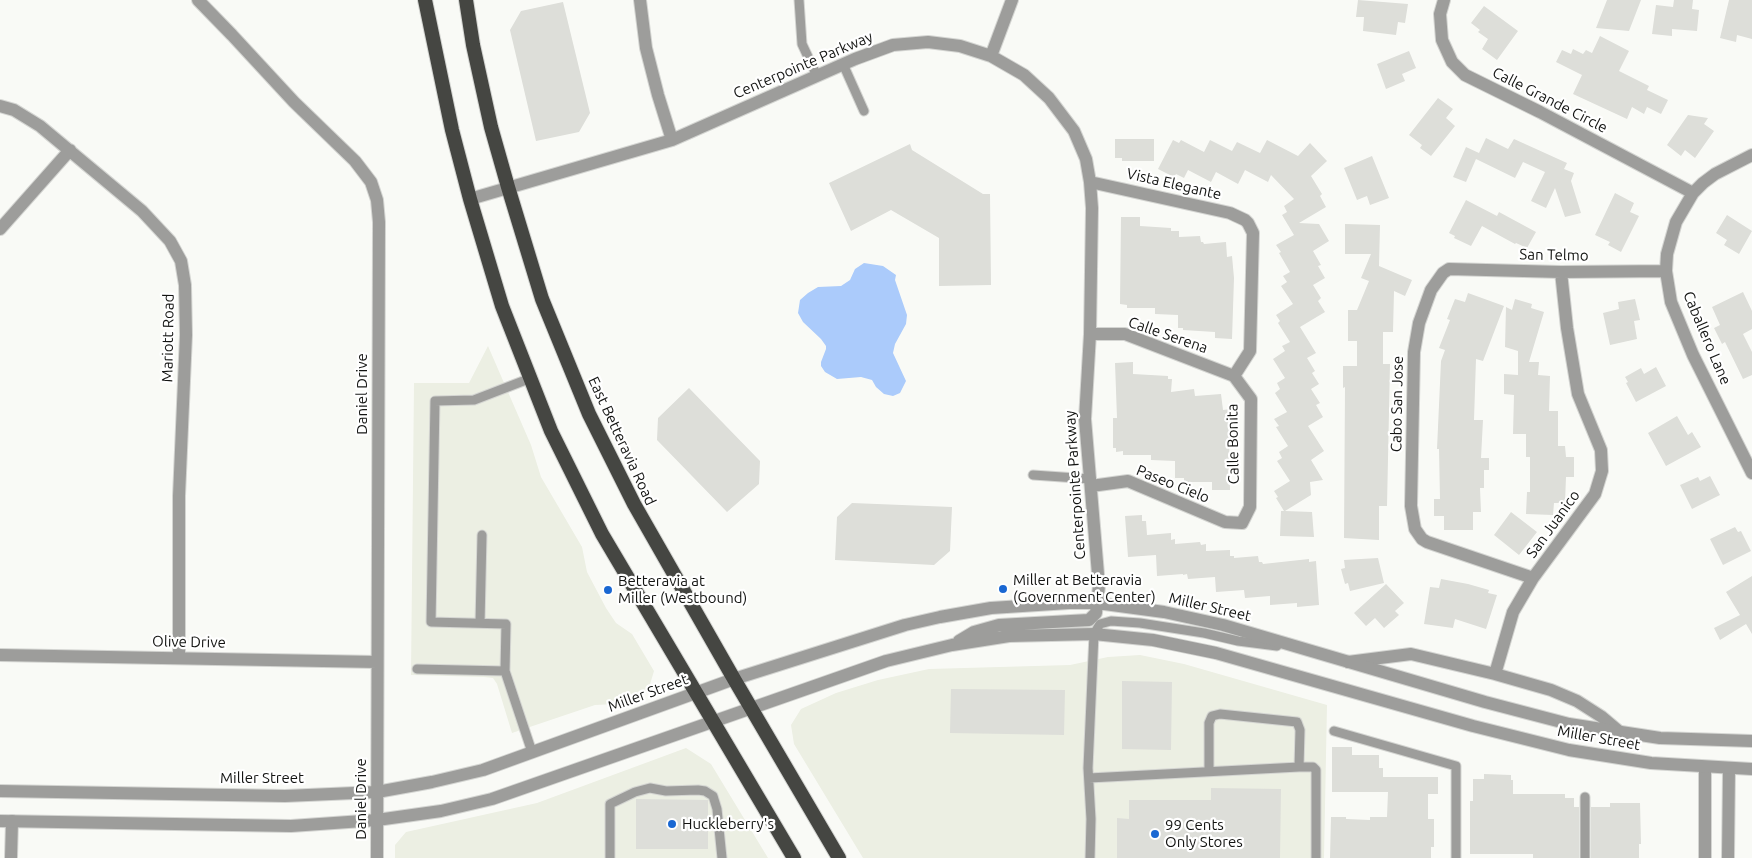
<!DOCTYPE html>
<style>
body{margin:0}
canvas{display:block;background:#f9faf6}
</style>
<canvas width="1752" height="858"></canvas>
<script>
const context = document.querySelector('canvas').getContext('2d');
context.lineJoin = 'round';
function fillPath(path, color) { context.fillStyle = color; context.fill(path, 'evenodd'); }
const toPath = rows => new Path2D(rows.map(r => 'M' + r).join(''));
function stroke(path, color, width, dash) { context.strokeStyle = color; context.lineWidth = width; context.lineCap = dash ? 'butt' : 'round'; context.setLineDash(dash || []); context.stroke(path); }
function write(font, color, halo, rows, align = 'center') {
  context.font = font + ' Ubuntu,sans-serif'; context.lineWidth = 4.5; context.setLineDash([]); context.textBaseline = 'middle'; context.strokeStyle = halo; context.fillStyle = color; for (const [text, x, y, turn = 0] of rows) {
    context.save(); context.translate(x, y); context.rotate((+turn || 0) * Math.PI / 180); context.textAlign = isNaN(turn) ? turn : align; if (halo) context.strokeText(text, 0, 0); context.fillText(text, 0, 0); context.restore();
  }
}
fillPath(toPath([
 [488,346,531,445,541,477,582,547,587,572,606,608,616,623,632,634,654,671,648,691,641,696,616,704,595,705,512,733,497,684,493,678,484,677,411,675,414,383,469,383],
 [1140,655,1184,664,1327,705,1324,858,863,858,794,744,791,725,801,709,836,693,878,680,929,669,1070,665,1108,657],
 [686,748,711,764,768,858,395,858,395,845,406,832,537,803]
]), '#ecefe3');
fillPath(toPath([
 [864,263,883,266,896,275,895,280,907,315,906,324,895,344,893,353,906,381,900,393,893,396,884,394,876,387,872,380,861,377,837,379,825,372,821,366,821,362,826,349,826,346,821,339,803,322,798,313,800,300,808,293,818,287,841,286,850,280,855,269]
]), '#abcbfb');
fillPath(toPath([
 [1358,0,1408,4,1405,23,1398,22,1396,35,1363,31,1364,17,1356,17],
 [1607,0,1641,0,1629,31,1596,28],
 [1674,0,1693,0,1692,9,1699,10,1697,31,1672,29,1672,36,1652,34,1656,5,1673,7],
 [1729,0,1752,0,1752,39,1737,35,1736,42,1720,38],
 [563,2,590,113,579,132,536,141,510,30,521,11],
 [1484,6,1518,31,1497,60,1482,49,1488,39,1478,32,1480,30,1471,23],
 [1600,36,1629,51,1619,71,1649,86,1647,90,1668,100,1661,114,1647,107,1644,114,1632,107,1627,119,1573,94,1582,75,1556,62,1562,50,1571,54,1573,49,1583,54,1586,50,1592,53],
 [1409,51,1416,68,1402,74,1405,81,1386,89,1377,64],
 [1438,98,1453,109,1446,118,1455,126,1431,156,1420,148,1422,145,1409,135],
 [1688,115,1708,118,1704,124,1714,131,1695,158,1685,150,1681,156,1667,145],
 [1486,138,1508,149,1514,139,1567,163,1564,169,1574,173,1571,181,1581,213,1565,217,1555,188,1546,208,1531,201,1545,172,1523,162,1515,178,1476,159,1466,182,1453,177,1466,147,1479,153],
 [1115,139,1154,139,1154,161,1122,161,1122,158,1115,158],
 [1173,140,1179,143,1181,140,1204,152,1210,140,1232,151,1237,142,1260,153,1267,140,1298,156,1310,143,1327,161,1311,176,1322,194,1320,196,1326,207,1299,223,1319,224,1329,241,1313,251,1321,265,1318,266,1325,278,1313,285,1321,298,1318,301,1325,312,1300,327,1316,353,1307,358,1315,371,1312,373,1319,384,1311,389,1320,403,1316,405,1323,417,1308,426,1324,451,1311,460,1323,480,1310,482,1311,495,1285,511,1312,512,1314,537,1280,536,1281,511,1284,511,1276,498,1278,497,1274,491,1290,481,1277,461,1282,458,1279,452,1288,446,1276,427,1279,426,1274,419,1287,412,1275,393,1280,389,1277,383,1285,378,1273,359,1285,351,1282,346,1290,342,1278,323,1280,321,1276,315,1293,304,1281,286,1287,282,1283,276,1290,272,1279,253,1281,252,1276,245,1294,235,1282,215,1287,212,1284,206,1294,199,1271,175,1268,182,1245,170,1238,184,1216,172,1211,182,1188,170,1184,178,1176,174,1174,177,1158,169],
 [910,144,912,150,983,194,990,194,991,285,939,286,939,238,891,210,851,231,829,183],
 [1372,156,1389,198,1370,205,1367,196,1357,200,1344,168],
 [1615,193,1634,203,1630,212,1639,216,1621,252,1608,245,1610,242,1595,235],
 [1466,200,1497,216,1499,212,1536,232,1527,248,1516,243,1515,244,1482,226,1471,246,1454,238,1455,236,1449,233],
 [1727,215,1752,231,1739,254,1724,245,1727,240,1716,233],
 [1121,217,1140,217,1140,226,1171,228,1171,231,1179,231,1179,237,1200,236,1201,242,1203,242,1204,244,1226,242,1227,257,1232,256,1234,278,1232,339,1215,338,1215,332,1183,330,1183,328,1178,328,1178,315,1155,314,1155,308,1127,308,1127,305,1120,304],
 [1345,224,1380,225,1379,266,1412,280,1405,296,1394,291,1393,332,1383,332,1383,364,1390,364,1387,506,1379,506,1379,540,1344,538,1345,387,1343,388,1343,366,1357,366,1357,341,1348,341,1348,310,1357,310,1369,281,1361,278,1371,254,1345,254],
 [1743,292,1752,311,1752,329,1743,334,1752,352,1752,375,1743,379,1725,342,1722,344,1714,328,1720,325,1712,307],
 [1468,293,1504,306,1483,361,1476,359,1474,420,1483,420,1481,458,1489,458,1489,470,1484,470,1484,488,1480,488,1481,512,1473,512,1473,530,1444,530,1444,516,1434,516,1434,499,1440,499,1439,449,1437,449,1441,361,1445,350,1439,348,1450,320,1447,319,1455,299,1465,302],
 [1515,299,1532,304,1531,308,1544,312,1529,362,1539,362,1538,375,1550,376,1549,411,1558,411,1558,446,1565,446,1566,457,1574,457,1574,477,1566,477,1565,503,1554,503,1553,515,1526,514,1527,492,1530,492,1530,457,1526,457,1526,434,1513,434,1514,395,1504,394,1504,374,1518,375,1518,351,1505,347,1506,307,1512,310],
 [1635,299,1640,320,1634,321,1637,339,1610,345,1603,313,1619,309,1618,302],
 [1133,362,1133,374,1168,376,1168,379,1172,379,1171,392,1194,389,1195,396,1221,394,1223,410,1231,409,1233,436,1229,436,1230,490,1212,490,1212,482,1184,482,1184,478,1175,478,1175,461,1151,460,1151,455,1123,455,1123,451,1116,452,1116,448,1113,448,1113,418,1117,418,1115,363],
 [1656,367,1666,386,1636,402,1626,383,1628,382,1625,377,1641,368,1644,374],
 [689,388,760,461,759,484,727,512,657,440,658,418],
 [1677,416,1688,435,1692,432,1701,447,1666,466,1648,433],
 [1710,476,1720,495,1692,509,1680,485,1698,477,1700,481],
 [852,503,952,507,950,551,934,565,835,560,837,517],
 [1511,512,1537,532,1519,555,1494,535],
 [1142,515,1142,521,1146,521,1147,535,1171,533,1171,540,1175,539,1175,544,1200,542,1201,545,1206,544,1206,551,1230,550,1230,556,1234,556,1234,558,1258,556,1259,562,1262,562,1263,564,1309,559,1309,562,1316,561,1319,605,1297,607,1297,603,1270,605,1270,596,1245,598,1244,590,1216,592,1215,577,1188,579,1187,574,1183,575,1183,574,1157,576,1156,555,1128,557,1125,516],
 [1735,527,1738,532,1741,531,1751,551,1723,565,1710,539],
 [1378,558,1384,583,1350,591,1348,583,1345,584,1341,569,1345,568,1344,560],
 [1752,576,1752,634,1746,624,1720,640,1714,628,1740,615,1726,592],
 [1441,579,1468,584,1489,590,1488,593,1497,595,1486,629,1455,619,1453,628,1424,624,1430,587,1439,588],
 [1386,584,1404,603,1395,611,1399,615,1384,628,1375,618,1366,626,1354,613],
 [1122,681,1172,682,1171,750,1122,749],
 [951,689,1065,690,1064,735,950,733],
 [1332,747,1352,747,1352,755,1379,755,1379,768,1383,768,1383,777,1438,777,1438,794,1428,794,1428,819,1434,819,1434,847,1431,847,1431,858,1330,858,1331,817,1346,817,1346,819,1370,820,1370,817,1387,817,1388,792,1332,792],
 [1484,774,1511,775,1511,780,1513,780,1513,794,1565,794,1565,798,1574,798,1574,807,1579,807,1579,858,1533,858,1533,854,1470,854,1470,801,1473,801,1473,779,1484,779],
 [1211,788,1281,789,1280,858,1117,858,1117,818,1129,819,1129,800,1211,800],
 [636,799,708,800,708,849,636,849],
 [1610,803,1640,803,1641,844,1639,844,1639,858,1591,858,1591,807,1610,807]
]), '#ddded9');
const service = toPath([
 [799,0,802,44,817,76],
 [843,64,864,111],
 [531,378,474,400,435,401,431,622,506,624,505,671,532,752],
 [1033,475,1091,479],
 [480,623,482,535],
 [417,669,505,671],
 [1334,731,1456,766,1456,858],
 [1299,767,1313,767,1316,770,1316,858],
 [1089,778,1299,767,1300,730,1297,722,1220,714,1212,716,1209,723,1209,771],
 [1585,797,1585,858],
 [610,858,610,804,635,792,650,788,666,791,698,790,705,791,713,796,717,809,722,858],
 [1090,858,1091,819,1088,768,1094,634,1100,624,1111,621,1140,623,1204,633,1238,641,1277,646]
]);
const minor = toPath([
 [198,0,232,35,294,102,355,161,371,182,377,200,379,222,377,858],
 [640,0,646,48,658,95,672,140],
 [1444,0,1440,14,1442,40,1452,62,1465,75,1540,112,1693,193],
 [991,56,1012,0],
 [0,106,14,110,40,126,142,211,170,241,181,261,185,285,186,335,179,496,179,658],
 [1752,155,1715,174,1703,183,1693,193,1676,222,1667,254,1666,271,1671,302,1693,355,1752,473],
 [1090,182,1230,213,1245,220,1248,223,1253,233,1250,351,1234,376,1251,399,1250,507,1242,523,1225,522,1128,481,1091,486],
 [470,199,672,140,855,59,893,45,928,42,960,46,991,56,1024,75,1049,98,1074,131,1086,159,1090,182,1092,208,1090,334,1085,419,1099,586,1097,603],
 [0,229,70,150],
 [1090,334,1125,334,1234,376],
 [1533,578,1427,542,1422,539,1415,529,1411,506,1414,352,1419,323,1431,290,1443,273,1449,269,1561,272,1666,271],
 [0,655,377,662],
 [1348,662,1411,654,1495,674,1551,690,1577,701,1602,717,1621,733],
 [1495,674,1513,612,1533,578,1595,494,1602,471,1601,450,1578,394,1567,328,1561,272],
 [1705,767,1705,858],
 [11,858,12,821],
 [1728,858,1729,769]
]);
const tertiary = toPath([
 [959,641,974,632,999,625,1089,620,1096,613,1097,603],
 [0,791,285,796,377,792,432,782,483,770,734,679,905,625,940,617,991,608,1069,603,1097,603,1164,612,1223,625,1485,702,1569,724,1660,738,1752,741],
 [0,821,291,826,377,820,441,811,492,799,886,661,952,645,1009,636,1094,634,1153,640,1216,653,1473,726,1569,750,1651,763,1752,769]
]);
const trunk = toPath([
 [425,0,452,130,470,199,502,306,551,431,602,534,794,858],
 [466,0,473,45,491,127,508,187,542,299,589,414,634,504,734,679,839,858]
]);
stroke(service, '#d4d5d2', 11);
stroke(minor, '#d4d5d2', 14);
stroke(tertiary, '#d4d5d2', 14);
stroke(trunk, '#d4d5d2', 16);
stroke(service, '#9d9d9b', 9);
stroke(minor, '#9d9d9b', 12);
stroke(tertiary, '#9d9d9b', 12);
stroke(trunk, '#454642', 14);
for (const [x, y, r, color] of [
 [1003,589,5,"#1967d2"],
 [608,590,5,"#1967d2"],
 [672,824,5,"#1967d2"],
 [1155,834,5,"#1967d2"]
]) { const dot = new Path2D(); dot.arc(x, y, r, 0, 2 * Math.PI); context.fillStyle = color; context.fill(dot); stroke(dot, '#fff', 2); }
write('15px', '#131412', '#fff', [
 ["Centerpointe Parkway",803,65,-23],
 ["Calle Grande Circle",1550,100,27],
 ["Vista Elegante",1174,184,13],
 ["San Telmo",1554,255,1],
 ["Calle Serena",1168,335,19],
 ["Mariott Road",168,338,-89],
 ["Caballero Lane",1707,338,67],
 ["Daniel Drive",362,394,-90],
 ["Cabo San Jose",1397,404,-89],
 ["East Betteravia Road",622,441,65],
 ["Calle Bonita",1233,444,-91],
 ["Paseo Cielo",1173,484,22],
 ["Centerpointe Parkway",1075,485,-94],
 ["San Juanico",1553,524,-54],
 ["Miller Street",1210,607,13],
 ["Olive Drive",189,642,1],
 ["Miller Street",648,693,-20],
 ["Miller Street",1599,738,10],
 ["Miller Street",262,778],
 ["Daniel Drive",361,799,-90]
]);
write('15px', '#131412', '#fff', [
 ["Miller at Betteravia",1013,580],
 ["(Government Center)",1013,597],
 ["Betteravia at",618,581],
 ["Miller (Westbound)",618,598],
 ["Huckleberry's",682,824],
 ["99 Cents",1165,825],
 ["Only Stores",1165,842]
], 'left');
</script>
